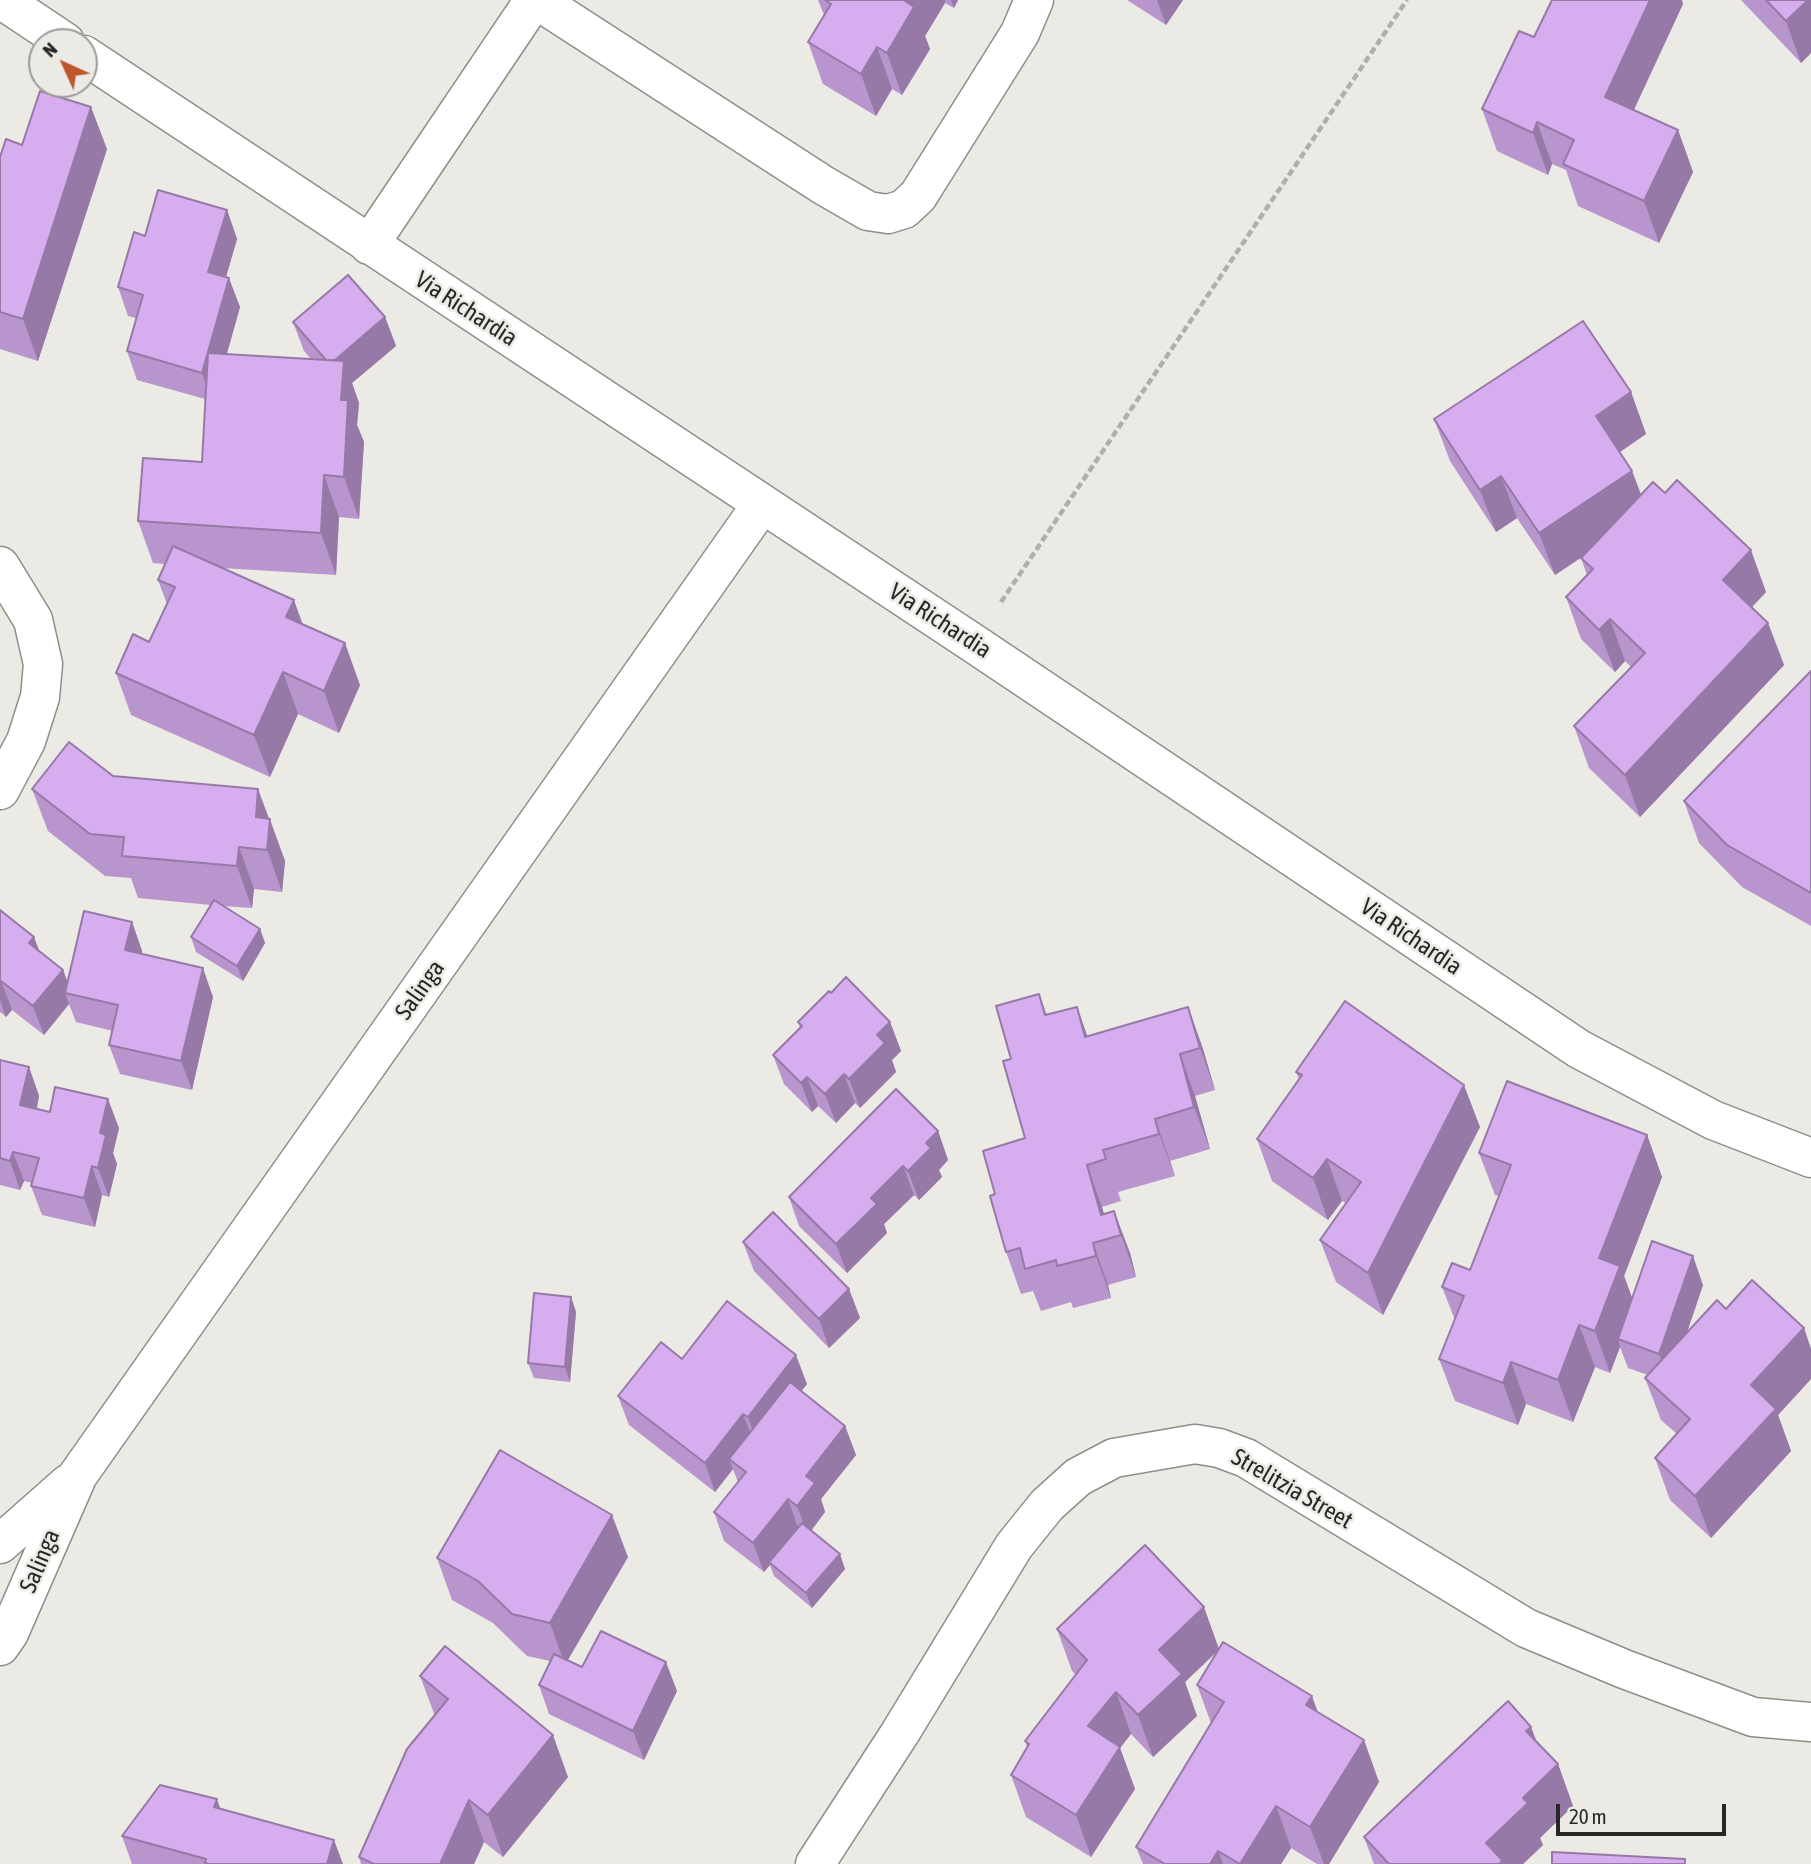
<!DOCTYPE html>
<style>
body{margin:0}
#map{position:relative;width:1811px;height:1864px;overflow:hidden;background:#ebeae4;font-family:"Asap Condensed",sans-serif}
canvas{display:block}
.north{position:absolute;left:28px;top:28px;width:70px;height:70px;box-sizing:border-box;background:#ebeae4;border:2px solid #9d9c98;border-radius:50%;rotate:315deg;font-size:19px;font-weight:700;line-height:28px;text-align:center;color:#282725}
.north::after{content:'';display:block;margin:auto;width:24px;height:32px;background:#bd562c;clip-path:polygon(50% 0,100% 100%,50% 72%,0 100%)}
.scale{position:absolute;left:1556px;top:1804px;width:170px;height:32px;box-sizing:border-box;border:4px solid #282725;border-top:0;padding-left:9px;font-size:21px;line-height:24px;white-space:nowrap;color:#282725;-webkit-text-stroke:5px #ebeae4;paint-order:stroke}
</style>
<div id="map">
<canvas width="1811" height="1864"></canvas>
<div class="north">N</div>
<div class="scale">20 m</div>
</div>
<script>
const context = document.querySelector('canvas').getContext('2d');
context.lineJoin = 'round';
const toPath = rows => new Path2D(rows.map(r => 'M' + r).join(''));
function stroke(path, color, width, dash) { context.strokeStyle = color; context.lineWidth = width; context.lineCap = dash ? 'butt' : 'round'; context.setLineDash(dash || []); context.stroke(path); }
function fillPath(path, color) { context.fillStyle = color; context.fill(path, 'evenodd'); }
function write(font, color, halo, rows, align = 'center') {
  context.font = font + ' "Asap Condensed",sans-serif'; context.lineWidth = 5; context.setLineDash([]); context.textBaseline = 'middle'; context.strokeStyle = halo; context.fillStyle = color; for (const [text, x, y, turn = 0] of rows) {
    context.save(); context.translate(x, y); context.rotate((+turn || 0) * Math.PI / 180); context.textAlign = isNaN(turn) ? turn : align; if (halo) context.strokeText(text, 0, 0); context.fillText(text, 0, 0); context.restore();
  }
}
const minor = toPath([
 [2,0,65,42],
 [537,0,823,185,868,211,888,214,904,209,918,196,1020,33,1034,0],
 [84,55,973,643,1579,1049,1713,1120,1811,1158],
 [369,245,534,0],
 [0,566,33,620,43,664,40,697,26,741,0,790],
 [0,1544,68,1484],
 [0,1646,9,1633,78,1475,762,504],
 [815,1864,900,1733,1014,1546,1047,1505,1078,1477,1114,1458,1195,1444,1219,1448,1246,1458,1526,1628,1624,1669,1753,1717,1811,1722]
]);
stroke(minor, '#8f8e89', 41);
stroke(toPath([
 [1001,602,1407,0]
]), '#b0afab', 4.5, [7, 3.5]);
stroke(minor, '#fff', 38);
fillPath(toPath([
 [818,0,958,0,954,8,945,3,925,36,930,49,902,95,892,89,876,116,823,84,808,42,824,15],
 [1127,0,1183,0,1166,25],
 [1741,0,1811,0,1811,53,1801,63],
 [1683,4,1634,110,1678,130,1693,172,1659,243,1578,206,1566,170,1552,164,1548,175,1497,151,1482,109,1534,37],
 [22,145,107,149,38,361,0,349,0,157],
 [227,210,237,239,226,277,240,307,227,354,311,359,304,351,293,322,385,317,396,346,352,383,359,403,357,425,364,442,359,519,339,517,336,575,222,568,303,624,360,685,339,733,298,714,270,777,131,715,116,673,149,642,167,604,158,580,165,564,153,563,138,521,202,462,205,399,137,380,127,351,136,318,128,316,118,287,145,236],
 [1631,392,1646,434,1620,452,1632,471,1641,495,1766,592,1752,607,1768,623,1784,665,1640,817,1589,768,1574,726,1631,667,1625,661,1615,672,1581,639,1566,597,1587,575,1581,558,1582,557,1555,575,1517,518,1496,532,1450,461,1434,419],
 [1811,671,1811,926,1742,887,1699,843,1684,801],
 [32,789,270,819,285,861,282,892,254,889,252,908,223,906,260,929,265,943,243,981,196,952,191,937,211,905,138,898,131,878,105,876,48,831],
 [0,910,40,952,63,970,68,983,132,922,142,951,142,954,213,997,192,1090,120,1074,109,1045,113,1031,76,1022,69,1004,44,1035,12,1010,6,1017,0,1012],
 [831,993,890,1022,901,1051,892,1060,896,1072,860,1108,855,1103,836,1123,818,1106,812,1112,784,1084,773,1055,800,1028,798,1022],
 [1039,994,1047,1015,1077,1007,1087,1036,1188,1007,1203,1049,1215,1090,1195,1096,1210,1149,1170,1161,1175,1176,1118,1192,1121,1201,1102,1207,1104,1214,1114,1211,1130,1253,1136,1277,1108,1285,1111,1298,1073,1308,1071,1302,1041,1311,1033,1291,1021,1294,1006,1252,1025,1138,1011,1059],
 [0,1060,29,1067,39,1096,37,1109,119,1128,113,1153,117,1164,109,1197,102,1195,95,1227,42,1215,31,1186,32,1183,24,1181,20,1190,0,1185],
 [1296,1072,1480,1127,1383,1315,1336,1282,1320,1240,1346,1203,1342,1201,1328,1220,1272,1181,1257,1139,1299,1079],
 [938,1131,948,1160,939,1170,942,1177,919,1200,914,1195,884,1224,887,1233,847,1273,799,1226,789,1197],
 [1647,1135,1662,1177,1624,1276,1632,1298,1703,1285,1687,1332,1726,1309,1804,1328,1811,1349,1811,1379,1778,1415,1791,1451,1711,1538,1670,1500,1655,1458,1677,1434,1661,1420,1645,1378,1648,1375,1628,1368,1620,1347,1610,1373,1595,1367,1573,1422,1526,1404,1518,1425,1455,1401,1439,1359,1455,1320,1442,1287,1470,1270,1499,1196,1495,1195,1479,1153],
 [743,1242,849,1289,860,1318,829,1348,754,1271],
 [571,1297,576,1312,570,1382,534,1378,528,1363],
 [682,1359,807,1384,801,1391,845,1426,856,1455,821,1499,825,1512,811,1530,845,1569,812,1608,774,1576,770,1565,764,1572,724,1541,714,1512,738,1482,733,1469,715,1492,629,1425,618,1396],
 [628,1557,567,1660,582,1667,677,1691,644,1760,549,1714,539,1685,550,1661,527,1656,493,1623,452,1600,437,1558],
 [1057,1629,1219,1648,1317,1712,1379,1782,1329,1864,1317,1864,1291,1848,1281,1864,1143,1864,1136,1847,1211,1723,1197,1685,1217,1652,1185,1682,1197,1716,1153,1757,1131,1734,1120,1748,1135,1789,1091,1857,1026,1817,1011,1775,1027,1747,1025,1741,1076,1675,1072,1671],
 [420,1676,568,1777,503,1857,484,1842,474,1864,361,1864,359,1857,435,1716],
 [1531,1727,1537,1742,1558,1764,1573,1806,1540,1838,1543,1845,1523,1864,1374,1864,1364,1837],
 [220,1809,343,1864,132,1864,122,1836]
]), '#b895cd');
fillPath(toPath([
 [906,0,945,0,945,3,925,36,930,49,902,95,887,53],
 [951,0,958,0,954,8],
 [1157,0,1183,0,1166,25],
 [1650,0,1682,0,1683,4,1620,139,1605,97],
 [1808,0,1811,0,1811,53,1801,63,1786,21],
 [877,47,892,89,876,116,861,74],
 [91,107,107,149,38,361,23,319],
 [1537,122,1552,164,1548,175,1533,133],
 [1678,130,1693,172,1659,243,1644,201],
 [227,210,237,239,219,301,208,272],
 [229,278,240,307,213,402,202,373],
 [385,317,396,346,352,383,359,403,357,425,364,442,359,519,344,477,330,364],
 [1631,392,1646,434,1611,458,1596,416],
 [1632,471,1648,513,1555,575,1539,533],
 [324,475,339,517,336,575,321,533],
 [1501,476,1517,518,1496,532,1480,490],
 [1751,550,1766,592,1738,622,1723,580],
 [294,600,309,642,286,617],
 [1610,619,1625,661,1615,672,1599,630],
 [1768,623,1784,665,1640,817,1625,775],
 [345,643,360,685,339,733,324,691],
 [283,672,298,714,270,777,254,735],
 [258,789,285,861,282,892,256,817],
 [239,847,254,889,252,908,237,866],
 [132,922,142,951,135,979,125,950],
 [260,929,265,943,243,981,237,966],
 [34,937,45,966,29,943],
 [203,968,213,997,192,1090,181,1061],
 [63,970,72,995,65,993,69,1004,44,1035,33,1006],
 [1,981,12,1010,6,1017,0,1000,0,982],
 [1077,1007,1092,1049,1085,1037],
 [1188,1007,1203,1049,1215,1090,1200,1048],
 [890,1022,901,1051,892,1060,896,1072,860,1108,849,1079,877,1035],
 [1180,1054,1195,1096,1210,1149,1194,1107],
 [29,1067,39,1096,31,1134,20,1105],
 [844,1074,855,1103,836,1123,825,1094],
 [807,1077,818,1106,812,1112,801,1083],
 [1464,1085,1480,1127,1383,1315,1368,1273],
 [108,1099,119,1128,113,1153,117,1164,109,1197,98,1168,100,1133],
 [1155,1119,1170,1161,1175,1176,1159,1134],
 [938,1131,948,1160,939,1170,942,1177,919,1200,908,1171,926,1143],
 [1647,1135,1662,1177,1624,1276,1636,1308,1618,1339,1620,1347,1610,1373,1595,1331,1599,1258],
 [13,1152,24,1181,20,1190,10,1161],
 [1327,1159,1342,1201,1328,1220,1313,1178],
 [1087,1165,1102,1207,1111,1238,1101,1215],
 [92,1166,102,1195,95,1227,84,1198],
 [903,1166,914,1195,884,1224,887,1233,847,1273,836,1244,871,1198],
 [1114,1211,1130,1253,1136,1277,1121,1235],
 [1093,1243,1108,1285,1111,1298,1096,1256],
 [1693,1256,1703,1285,1670,1383,1659,1354],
 [849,1289,860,1318,829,1348,819,1319],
 [571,1297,576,1312,570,1382,565,1367],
 [1579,1325,1595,1367,1573,1422,1558,1380],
 [1804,1328,1811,1349,1811,1379,1778,1415,1791,1451,1711,1538,1695,1496,1751,1385],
 [796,1355,807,1384,758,1446,748,1417],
 [1511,1362,1526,1404,1518,1425,1503,1383],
 [743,1414,754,1443,729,1459,733,1469,715,1492,705,1463],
 [845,1426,856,1455,821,1499,825,1512,808,1535,797,1506,806,1476],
 [788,1499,798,1528,769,1562,770,1565,764,1572,753,1543],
 [612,1515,628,1557,565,1665,550,1623],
 [840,1554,845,1569,812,1608,806,1593],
 [1204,1607,1219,1649,1185,1682,1197,1716,1153,1757,1138,1715,1159,1650],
 [666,1662,677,1691,644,1760,633,1731],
 [1116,1692,1131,1734,1120,1748,1135,1789,1091,1857,1076,1815,1088,1726],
 [1312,1696,1327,1738,1306,1705],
 [1531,1727,1546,1769,1526,1731],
 [553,1735,568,1777,503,1857,488,1815],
 [1364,1740,1379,1782,1329,1864,1324,1864,1310,1827],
 [1558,1764,1573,1806,1540,1838,1543,1845,1523,1864,1493,1864,1486,1843,1523,1798],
 [217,1799,227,1828,214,1807],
 [469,1800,484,1842,474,1864,440,1864],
 [1276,1806,1291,1848,1281,1864,1240,1864],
 [334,1840,343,1864,327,1864],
 [1218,1851,1223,1864,1210,1864]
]), '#9679a7');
const building = toPath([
 [825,0,906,0,905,1,914,7,887,53,877,47,861,74,808,42,831,4,825,0],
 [1552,0,1650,0,1605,97,1678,130,1644,201,1563,164,1574,140,1537,122,1533,133,1482,109,1519,31,1534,37,1552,0],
 [1766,0,1808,0,1786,21,1766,0],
 [40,91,91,107,23,319,0,312,0,157,6,139,22,145,40,91],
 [158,190,227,210,208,272,229,278,202,373,127,351,143,295,118,287,134,232,145,236,158,190],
 [348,275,385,317,335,360,326,360,293,322,348,275],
 [1583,321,1631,392,1596,416,1632,471,1539,533,1501,476,1480,490,1434,419,1583,321],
 [208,353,344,361,341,400,348,400,344,477,324,475,321,533,138,521,143,458,202,462,208,353],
 [1677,480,1751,550,1723,580,1768,623,1625,775,1574,726,1645,653,1610,619,1599,630,1566,597,1593,569,1581,558,1653,482,1665,493,1677,480],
 [173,546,294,600,286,617,345,643,324,691,283,672,254,735,116,673,133,634,149,642,175,587,158,580,173,546],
 [1811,671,1811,893,1727,845,1684,801,1811,671],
 [69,742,113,776,258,789,256,817,270,819,267,850,239,847,237,866,122,856,124,837,90,834,32,789,69,742],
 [214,900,260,929,237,966,191,937,214,900],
 [0,910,34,937,29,943,63,970,33,1006,1,981,0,982,0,910],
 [84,911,132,922,125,950,203,968,181,1061,109,1045,118,1005,65,993,84,911],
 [846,977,890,1022,877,1035,885,1043,849,1079,844,1074,825,1094,807,1077,801,1083,773,1055,802,1026,798,1022,829,991,831,993,846,977],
 [1039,994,1045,1015,1077,1007,1085,1037,1188,1007,1200,1048,1180,1054,1194,1107,1155,1119,1159,1134,1103,1150,1106,1159,1087,1165,1101,1215,1114,1211,1121,1235,1093,1243,1096,1256,1057,1266,1056,1260,1025,1269,1020,1248,1006,1252,990,1196,995,1194,983,1151,1025,1138,1003,1061,1011,1059,996,1006,1039,994],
 [1345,1001,1464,1085,1368,1273,1320,1240,1361,1182,1327,1159,1313,1178,1257,1139,1302,1075,1296,1072,1345,1001],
 [0,1060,29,1067,20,1105,50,1112,55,1087,108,1099,100,1133,106,1135,98,1168,92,1166,84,1198,31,1186,39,1158,13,1152,10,1161,0,1158,0,1060],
 [1507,1081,1647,1135,1599,1258,1620,1266,1595,1331,1579,1325,1558,1380,1511,1362,1503,1383,1439,1359,1464,1296,1442,1287,1452,1263,1470,1270,1511,1165,1479,1153,1507,1081],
 [896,1089,938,1131,926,1143,931,1148,908,1171,903,1166,871,1198,877,1204,836,1244,789,1197,896,1089],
 [773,1212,849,1289,819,1319,743,1242,773,1212],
 [1652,1241,1693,1256,1659,1354,1618,1339,1652,1241],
 [1752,1280,1804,1328,1751,1385,1776,1409,1695,1496,1655,1458,1690,1419,1645,1378,1717,1300,1726,1309,1752,1280],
 [534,1293,571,1297,565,1367,528,1363,534,1293],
 [727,1301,796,1355,748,1417,743,1414,705,1463,618,1396,661,1342,682,1359,727,1301],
 [790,1382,845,1426,806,1476,815,1483,797,1506,788,1499,753,1543,714,1512,746,1472,729,1459,790,1382],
 [500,1450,612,1515,550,1623,512,1614,478,1581,437,1558,500,1450],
 [802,1523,840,1554,806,1593,769,1562,802,1523],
 [1145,1545,1204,1607,1159,1650,1182,1674,1138,1715,1116,1692,1088,1726,1120,1747,1076,1815,1011,1775,1029,1744,1025,1741,1087,1660,1057,1629,1145,1545],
 [601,1631,666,1662,633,1731,539,1685,554,1654,582,1667,601,1631],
 [1223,1642,1312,1696,1306,1705,1364,1740,1310,1827,1276,1806,1240,1864,1218,1851,1210,1864,1165,1864,1136,1847,1224,1702,1197,1685,1223,1642],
 [445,1646,553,1735,488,1815,469,1800,440,1864,374,1864,359,1857,407,1749,448,1699,420,1676,445,1646],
 [1508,1701,1531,1727,1526,1731,1558,1764,1523,1798,1528,1803,1486,1843,1502,1860,1500,1864,1389,1864,1364,1837,1508,1701],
 [160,1785,217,1799,214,1807,334,1840,327,1864,209,1864,205,1863,206,1859,122,1836,160,1785],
 [1552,1852,1685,1859,1685,1864,1552,1864,1552,1852]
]);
fillPath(building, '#d6adee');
stroke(building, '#9679a7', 2);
write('24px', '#282725', '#ebeae4', [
 ["Via Richardia",466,309,33],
 ["Via Richardia",940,621,33],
 ["Via Richardia",1411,937,34],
 ["Salinga",420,990,-55],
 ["Strelitzia Street",1292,1489,30],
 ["Salinga",40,1561,-67]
]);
</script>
